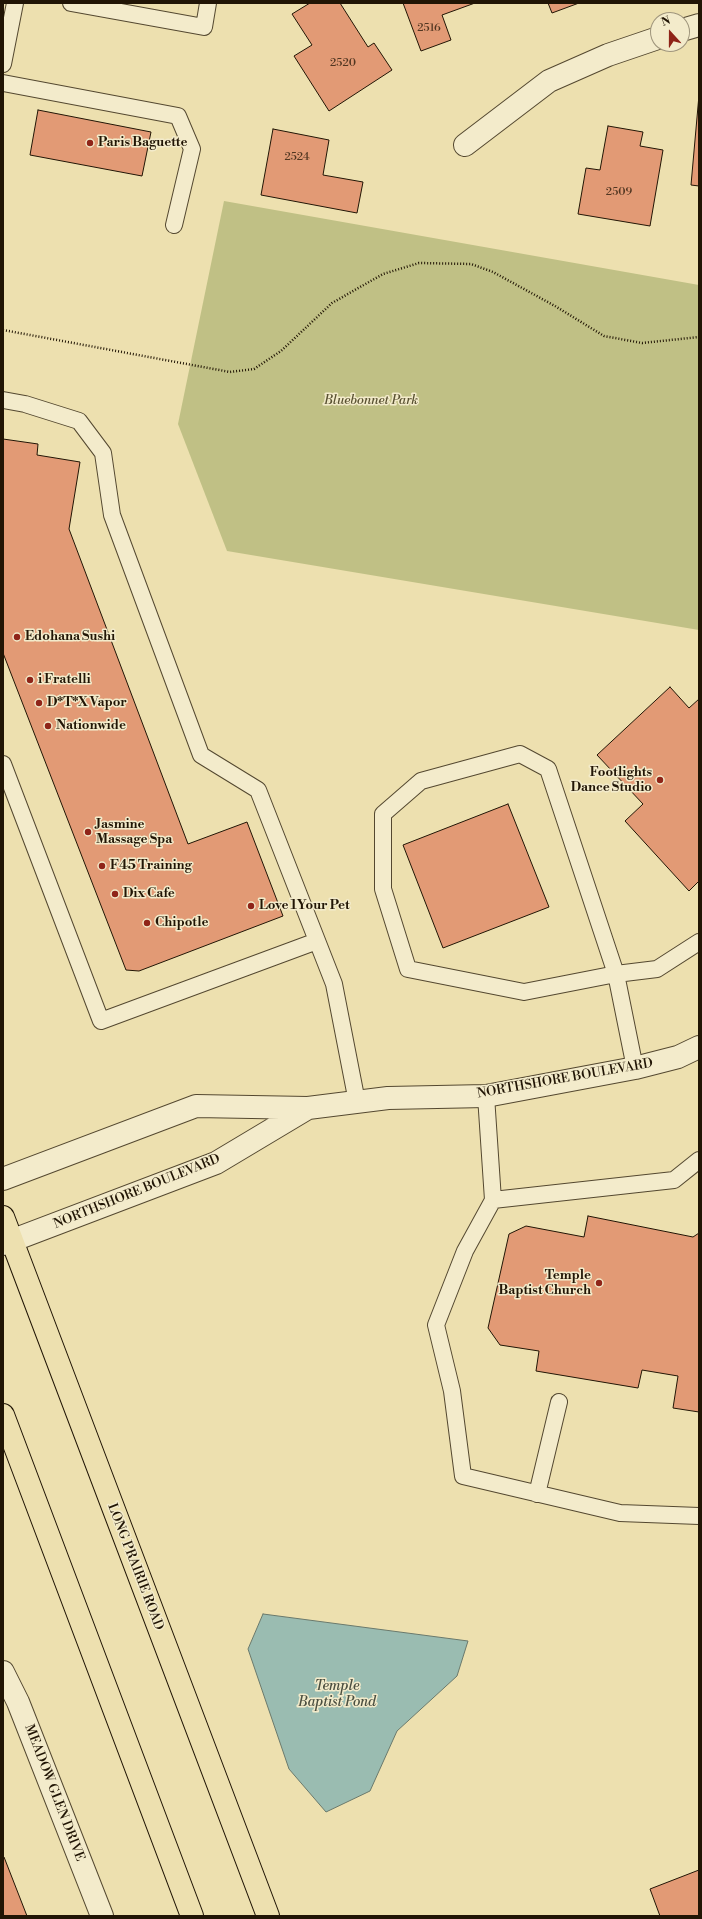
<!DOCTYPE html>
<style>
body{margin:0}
#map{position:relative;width:702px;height:1919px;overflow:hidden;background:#ede0af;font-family:"Libre Bodoni",serif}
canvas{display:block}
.frame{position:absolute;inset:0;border:4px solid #211505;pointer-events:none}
.north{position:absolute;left:650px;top:12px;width:40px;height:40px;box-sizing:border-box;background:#f3ebcb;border:1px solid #9f957c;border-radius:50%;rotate:339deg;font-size:11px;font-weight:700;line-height:16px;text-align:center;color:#211505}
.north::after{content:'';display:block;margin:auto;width:14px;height:18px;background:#8f2418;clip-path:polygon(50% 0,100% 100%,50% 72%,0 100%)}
</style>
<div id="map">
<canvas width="702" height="1919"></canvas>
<div class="frame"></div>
<div class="north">N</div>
</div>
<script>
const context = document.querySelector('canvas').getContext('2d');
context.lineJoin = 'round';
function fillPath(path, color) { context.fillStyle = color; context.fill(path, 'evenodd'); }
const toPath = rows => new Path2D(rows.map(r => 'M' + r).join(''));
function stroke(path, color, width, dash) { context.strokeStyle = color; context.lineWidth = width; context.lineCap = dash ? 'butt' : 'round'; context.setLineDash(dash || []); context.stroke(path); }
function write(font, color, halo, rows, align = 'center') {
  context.font = font + ' "Libre Bodoni",serif'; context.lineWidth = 3; context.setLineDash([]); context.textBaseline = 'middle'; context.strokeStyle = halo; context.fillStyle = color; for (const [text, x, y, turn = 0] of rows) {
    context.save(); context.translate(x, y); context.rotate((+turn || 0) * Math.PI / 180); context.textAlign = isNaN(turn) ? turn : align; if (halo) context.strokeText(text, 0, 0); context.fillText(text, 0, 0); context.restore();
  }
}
fillPath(toPath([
 [224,201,699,285,699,630,227,551,178,424]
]), '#c0c085');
const water = toPath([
 [263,1614,468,1641,457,1676,397,1731,370,1791,326,1812,289,1769,248,1649,263,1614]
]);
fillPath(water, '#9abcb1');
stroke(water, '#6a796c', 1);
const building = toPath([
 [310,3,340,3,368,47,374,43,392,70,329,111,294,56,312,45,292,14,310,3],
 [403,3,475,3,442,15,451,40,421,51,403,3],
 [548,3,579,3,552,13,548,3],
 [699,95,699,186,691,185,699,95],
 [38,110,151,132,142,176,30,155,38,110],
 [608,126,643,132,640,146,663,150,650,226,578,214,586,168,600,170,608,126],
 [273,129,329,140,323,175,363,182,357,213,261,195,273,129],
 [3,439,38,444,37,455,80,462,69,529,188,844,247,822,283,916,139,971,126,970,3,653,3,439],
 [670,687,689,708,699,699,699,881,689,891,625,821,643,804,597,755,670,687],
 [508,804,549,907,443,948,403,845,508,804],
 [588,1216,693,1237,699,1233,699,1412,673,1408,678,1376,642,1370,638,1388,536,1371,539,1351,500,1345,488,1328,509,1234,526,1226,584,1237,588,1216],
 [3,1857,4,1857,27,1916,3,1916,3,1857],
 [699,1870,699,1916,660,1916,650,1889,699,1870]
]);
fillPath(building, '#e29a75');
stroke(building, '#211505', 1);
const service = toPath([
 [71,3,204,27,208,3],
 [3,64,15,3],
 [3,83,178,116,192,149,174,225],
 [3,400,25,404,79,421,103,453,112,515,201,755,258,790,334,984,357,1102],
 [3,764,101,1021,317,941],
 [635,1068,616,974,548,769,520,754,421,781,383,814,383,889,408,969,524,992,616,974,657,969,699,942],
 [486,1096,493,1200,674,1180,699,1160],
 [493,1200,465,1251,436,1325,452,1391,463,1476,620,1513,699,1516],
 [537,1494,559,1402]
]);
const minor = toPath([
 [682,30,699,25],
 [465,145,549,81,608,55,658,38],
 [3,1179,196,1106,308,1108,388,1098,486,1096,635,1068,678,1057,699,1047],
 [3,1244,216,1163,308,1108],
 [3,1672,18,1702,102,1916]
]);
const primary = toPath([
 [3,1217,268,1916],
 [3,1415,192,1916]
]);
stroke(service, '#544830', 18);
stroke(minor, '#544830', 24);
stroke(primary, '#211505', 24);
stroke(toPath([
 [3,330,230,372,254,369,281,351,332,303,383,274,419,263,471,264,493,272,555,306,604,336,642,343,699,337]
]), '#211505', 2.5, [1, 2]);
stroke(service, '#f3ebcb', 16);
stroke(minor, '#f3ebcb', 22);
stroke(primary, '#ede0af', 22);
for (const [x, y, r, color] of [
 [90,143,4,"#8f2418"],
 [17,637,4,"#8f2418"],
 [30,680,4,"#8f2418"],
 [39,703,4,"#8f2418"],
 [48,726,4,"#8f2418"],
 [660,780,4,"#8f2418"],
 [88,832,4,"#8f2418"],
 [102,866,4,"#8f2418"],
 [115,894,4,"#8f2418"],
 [251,906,4,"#8f2418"],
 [147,923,4,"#8f2418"],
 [599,1283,4,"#8f2418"]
]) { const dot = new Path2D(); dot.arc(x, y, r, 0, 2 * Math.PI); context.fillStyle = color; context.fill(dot); stroke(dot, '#f3ebcb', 1.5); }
write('11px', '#513621', null, [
 ["2516",429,28],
 ["2520",343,63],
 ["2524",297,157],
 ["2509",619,192]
]);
write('bold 13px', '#211505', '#f3ebcb', [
 ["Paris Baguette",98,143],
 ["Edohana Sushi",25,637],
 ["i Fratelli",38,680],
 ["D*T*X Vapor",47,703],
 ["Nationwide",56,726],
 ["Footlights",652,773,"right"],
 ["Dance Studio",652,788,"right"],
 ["Jasmine",96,825],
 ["Massage Spa",96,840],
 ["F45 Training",110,866],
 ["Dix Cafe",123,894],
 ["Love 1Your Pet",259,906],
 ["Chipotle",155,923],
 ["Temple",591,1276,"right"],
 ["Baptist Church",591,1291,"right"]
], 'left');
write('italic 13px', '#595132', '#f3ebcb', [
 ["Bluebonnet Park",371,401]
]);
write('13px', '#211505', '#f3ebcb', [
 ["NORTHSHORE BOULEVARD",565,1079,-10],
 ["NORTHSHORE BOULEVARD",137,1192,-22],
 ["LONG PRAIRIE ROAD",135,1567,69],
 ["MEADOW GLEN DRIVE",54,1793,69]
]);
write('italic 14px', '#4b4f41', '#f3ebcb', [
 ["Temple",337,1687],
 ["Baptist Pond",337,1703]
]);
</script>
